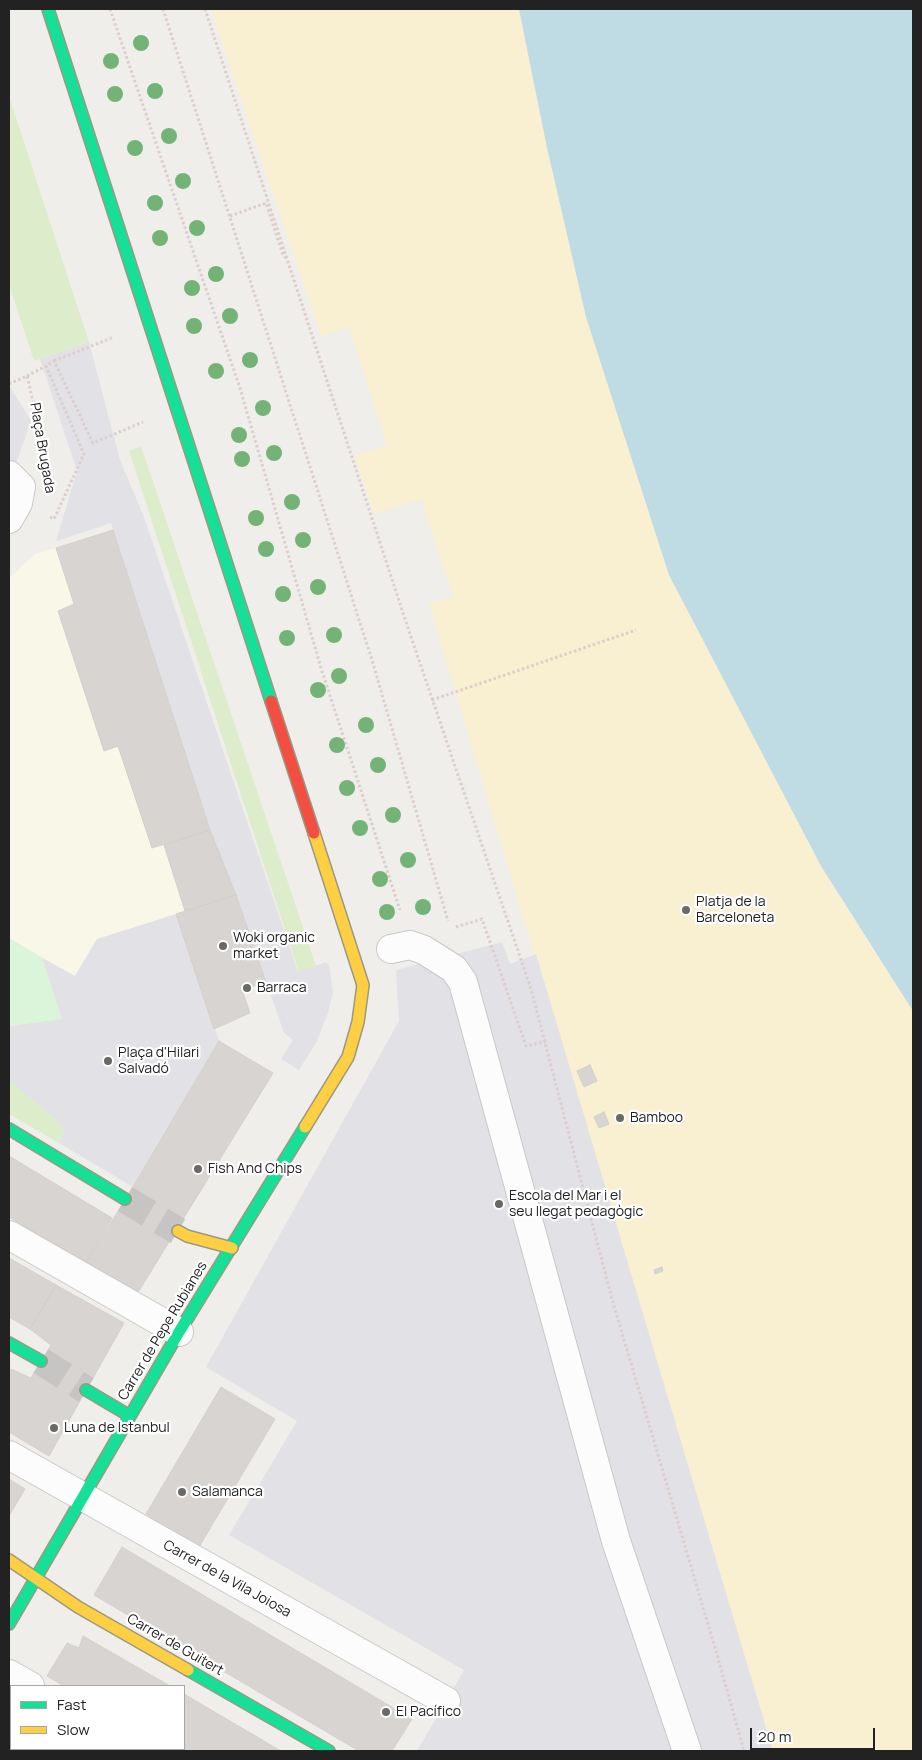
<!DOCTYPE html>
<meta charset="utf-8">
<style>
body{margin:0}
#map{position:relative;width:922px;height:1760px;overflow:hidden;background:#f0eeeb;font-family:Manrope,sans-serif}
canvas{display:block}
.frame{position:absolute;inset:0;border:10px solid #222;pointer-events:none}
.legend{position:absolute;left:10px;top:1685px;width:175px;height:65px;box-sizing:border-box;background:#fff;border:1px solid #a7a7a7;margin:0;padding:6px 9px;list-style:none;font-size:15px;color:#222}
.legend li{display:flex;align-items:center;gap:10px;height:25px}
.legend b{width:25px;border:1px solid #a7a7a7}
.scale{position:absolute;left:750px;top:1728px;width:125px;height:22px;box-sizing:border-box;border:2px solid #222;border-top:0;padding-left:6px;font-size:15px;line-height:18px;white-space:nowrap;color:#222;-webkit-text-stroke:4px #fff;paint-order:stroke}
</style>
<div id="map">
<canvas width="922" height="1760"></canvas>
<div class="frame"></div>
<ul class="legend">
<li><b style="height:6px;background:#16e098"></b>Fast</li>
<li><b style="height:6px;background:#ffcf43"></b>Slow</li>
</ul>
<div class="scale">20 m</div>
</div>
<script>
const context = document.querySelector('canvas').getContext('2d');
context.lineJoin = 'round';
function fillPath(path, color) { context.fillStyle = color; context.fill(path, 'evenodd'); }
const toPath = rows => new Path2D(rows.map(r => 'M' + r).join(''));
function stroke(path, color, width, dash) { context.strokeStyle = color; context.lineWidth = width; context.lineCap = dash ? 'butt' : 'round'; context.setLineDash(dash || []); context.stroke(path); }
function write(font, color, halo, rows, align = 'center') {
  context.font = font + ' Manrope,sans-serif'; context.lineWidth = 4.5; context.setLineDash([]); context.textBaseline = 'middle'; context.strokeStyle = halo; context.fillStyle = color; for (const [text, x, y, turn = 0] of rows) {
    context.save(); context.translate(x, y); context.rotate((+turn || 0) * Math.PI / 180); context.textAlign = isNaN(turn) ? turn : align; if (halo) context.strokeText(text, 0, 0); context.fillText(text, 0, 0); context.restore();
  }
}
fillPath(toPath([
 [113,530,210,830,236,895,185,911,75,976,9,938,9,578,35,554]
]), '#f8f7e8');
fillPath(toPath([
 [9,96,89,342,34,361,9,284],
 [141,446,316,966,299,973,129,451],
 [10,1080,61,1124,64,1133,59,1143,9,1114]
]), '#ddeccb');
fillPath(toPath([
 [211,9,519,9,546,143,821,866,913,1011,913,1751,773,1751,429,604,453,597,421,499,374,514,355,456,387,445,349,327,321,336]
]), '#f8f0d0');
fillPath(toPath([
 [9,938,42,958,62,1019,9,1026]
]), '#daf5da');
fillPath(toPath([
 [89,342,120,460,144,517,298,972,326,962,329,965,333,993,327,1016,316,1043,299,1070,281,1059,293,1040,284,1033,236,895,210,830,111,523,56,541,77,471,40,359],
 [9,385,31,421,15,466,9,463],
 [176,914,219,1041,133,1187,59,1143,64,1133,61,1124,10,1081,9,1082,9,1026,62,1019,42,958,75,976,97,939],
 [502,942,510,964,536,954,773,1751,417,1751,464,1670,229,1535,297,1421,206,1367,399,1021,396,970]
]), '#e2e1e5');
fillPath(toPath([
 [519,9,913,9,913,1011,821,866,669,575,586,317,546,143]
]), '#bfdbe3');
const building = toPath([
 [113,530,210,830,152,848,118,746,104,751,58,611,74,604,56,548,113,530],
 [210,830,236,895,185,911,164,845,210,830],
 [236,895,266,982,242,990,250,1013,214,1029,176,914,236,895],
 [219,1041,273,1073,137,1294,86,1263,133,1187,219,1041],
 [590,1065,597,1081,584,1087,577,1071,590,1065],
 [604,1112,609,1124,599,1128,594,1117,604,1112],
 [9,1156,112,1218,86,1263,9,1217,9,1156],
 [9,1258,56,1285,30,1329,9,1317,9,1258],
 [662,1267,663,1271,655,1274,654,1270,662,1267],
 [56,1285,124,1323,49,1456,9,1432,9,1373,11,1369,31,1378,51,1345,30,1329,56,1285],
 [221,1387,275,1419,199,1547,146,1514,221,1387],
 [9,1479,25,1489,9,1516,9,1479],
 [122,1547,412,1719,392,1751,359,1751,94,1595,122,1547],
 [83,1636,170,1686,64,1686,47,1676,67,1643,79,1648,83,1636],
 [184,1694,281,1751,176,1751,172,1749,184,1749,184,1694],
 [11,1736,11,1749,93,1749,97,1751,9,1751,9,1740,11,1736]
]);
fillPath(building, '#d7d4d2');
stroke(building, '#d3d0cc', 1);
stroke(toPath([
 [125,1199,178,1231],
 [41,1361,86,1390]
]), '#c7c5c3', 28, [28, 14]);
const street = toPath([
 [9,475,21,487,18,503,9,519],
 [391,949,410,945,424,950,454,969,463,982,616,1541,687,1751],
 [9,1235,179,1332],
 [9,1455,446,1701],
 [9,1674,30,1686],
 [136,1749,140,1751]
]);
const fast = toPath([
 [48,9,271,701],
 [9,1129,125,1199],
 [9,1343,41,1361],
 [86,1390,130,1416],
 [9,1624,179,1332,305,1127],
 [188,1670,329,1751]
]);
const slow = toPath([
 [305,1127,348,1057,358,1022,363,985,314,833],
 [178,1231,187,1236,232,1248],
 [9,1560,78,1607,188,1670]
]);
const jam = toPath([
 [271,701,314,833]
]);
stroke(street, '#c9c8c7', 30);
stroke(fast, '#999a82', 14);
stroke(slow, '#999a82', 14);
stroke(jam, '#999a82', 14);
stroke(toPath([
 [110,9,240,388,321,668,400,910],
 [163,9,372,660,448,921],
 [205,9,408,628,531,989,612,1299,716,1651,744,1751],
 [230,216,266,203,283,255,287,259],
 [54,361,114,337],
 [27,376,46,366],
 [9,384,27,376,47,459],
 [50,517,54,519,84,454,46,366,54,361,93,443,143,422],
 [432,700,636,630],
 [456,927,482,919,526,1046,545,1042]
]), '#dccecd', 3, [2.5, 2.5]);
stroke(street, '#fdfcfc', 28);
stroke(fast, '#16e098', 11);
stroke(slow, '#ffcf43', 11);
stroke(jam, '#f24e42', 11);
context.fillStyle = '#73b476';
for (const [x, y] of [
 [141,43],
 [111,61],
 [155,91],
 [115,94],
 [169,136],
 [135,148],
 [183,181],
 [155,203],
 [197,228],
 [160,238],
 [216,274],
 [192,288],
 [230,316],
 [194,326],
 [250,360],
 [216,371],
 [263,408],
 [239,435],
 [274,453],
 [242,459],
 [292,502],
 [256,518],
 [303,540],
 [266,549],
 [318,587],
 [283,594],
 [334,635],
 [287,638],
 [339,676],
 [318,690],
 [366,725],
 [337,745],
 [378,765],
 [347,788],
 [393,815],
 [360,828],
 [408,860],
 [380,879],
 [423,907],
 [387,912]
]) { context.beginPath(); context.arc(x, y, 8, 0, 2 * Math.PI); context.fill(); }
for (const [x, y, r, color] of [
 [686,910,5,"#6a6968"],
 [223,946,5,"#6a6968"],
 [247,988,5,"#6a6968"],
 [108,1061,5,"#6a6968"],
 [620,1118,5,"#6a6968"],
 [198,1169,5,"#6a6968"],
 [499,1204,5,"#6a6968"],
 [54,1428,5,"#6a6968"],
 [182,1492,5,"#6a6968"],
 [386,1712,5,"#6a6968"]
]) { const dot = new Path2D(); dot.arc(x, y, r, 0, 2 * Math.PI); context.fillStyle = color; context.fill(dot); stroke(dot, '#fff', 2); }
write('14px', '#222', '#fff', [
 ["Plaça Brugada",42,448,80],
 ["Carrer de Pepe Rubianes",163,1331,-59],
 ["Carrer de la Vila Joiosa",227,1579,29],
 ["Carrer de Guitert",175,1645,30]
]);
write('14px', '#222', '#fff', [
 ["Platja de la",696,902],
 ["Barceloneta",696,918],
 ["Woki organic",233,938],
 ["market",233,954],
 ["Barraca",257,988],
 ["Plaça d'Hilari",118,1053],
 ["Salvadó",118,1069],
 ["Bamboo",630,1118],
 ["Fish And Chips",208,1169],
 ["Escola del Mar i el",509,1196],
 ["seu llegat pedagògic",509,1212],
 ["Luna de Istanbul",64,1428],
 ["Salamanca",192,1492],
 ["El Pacífico",396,1712]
], 'left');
</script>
